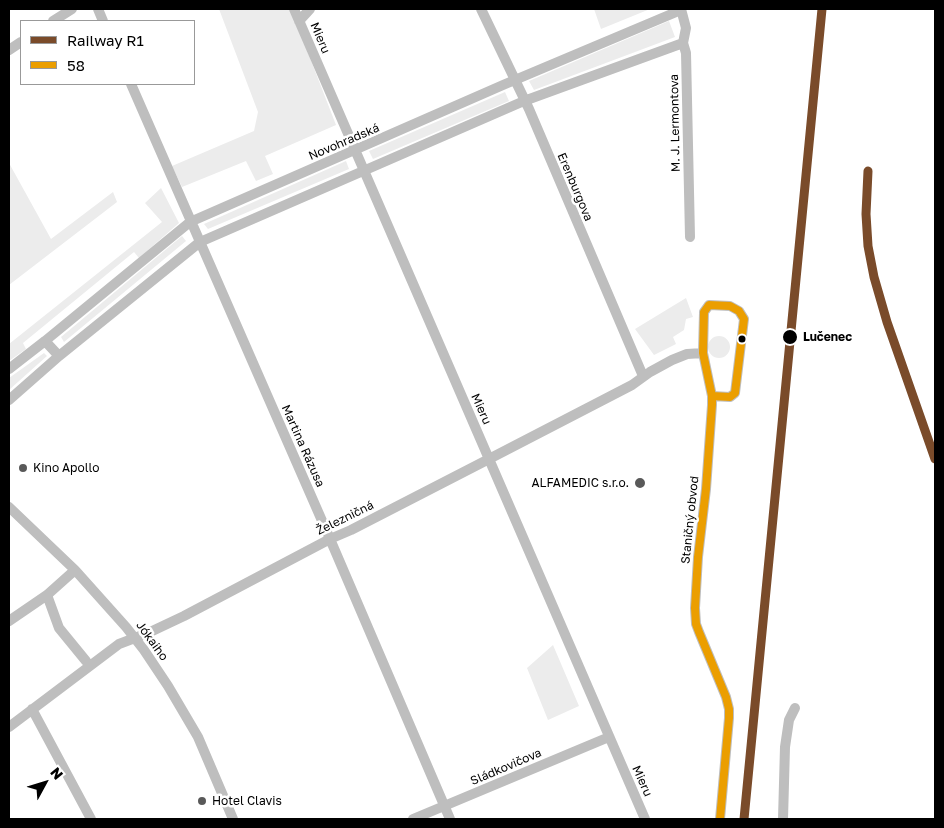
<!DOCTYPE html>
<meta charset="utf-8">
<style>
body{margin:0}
#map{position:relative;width:944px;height:828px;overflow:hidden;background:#fff;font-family:"Golos Text",sans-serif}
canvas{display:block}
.frame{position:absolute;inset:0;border:10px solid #000;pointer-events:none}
.legend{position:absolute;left:20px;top:20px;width:175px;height:65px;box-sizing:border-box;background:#fff;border:1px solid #999;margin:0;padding:6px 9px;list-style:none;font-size:15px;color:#000}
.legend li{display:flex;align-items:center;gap:10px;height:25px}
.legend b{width:25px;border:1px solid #999}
.north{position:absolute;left:20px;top:758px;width:50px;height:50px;-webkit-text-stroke:4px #fff;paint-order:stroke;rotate:51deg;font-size:14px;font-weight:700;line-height:20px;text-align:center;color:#000}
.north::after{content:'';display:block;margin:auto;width:18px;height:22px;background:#000;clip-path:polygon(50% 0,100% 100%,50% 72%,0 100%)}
</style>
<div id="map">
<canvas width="944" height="828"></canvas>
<div class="frame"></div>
<ul class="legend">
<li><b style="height:6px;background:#7a4b2a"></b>Railway R1</li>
<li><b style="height:6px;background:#eb9e00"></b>58</li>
</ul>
<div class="north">N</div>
</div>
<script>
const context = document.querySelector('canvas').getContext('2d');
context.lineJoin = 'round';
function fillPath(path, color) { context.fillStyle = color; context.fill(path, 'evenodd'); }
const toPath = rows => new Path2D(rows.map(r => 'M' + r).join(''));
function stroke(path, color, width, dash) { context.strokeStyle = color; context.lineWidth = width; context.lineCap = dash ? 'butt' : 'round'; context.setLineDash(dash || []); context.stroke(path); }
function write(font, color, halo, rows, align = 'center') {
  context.font = font + ' "Golos Text",sans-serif'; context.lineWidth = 5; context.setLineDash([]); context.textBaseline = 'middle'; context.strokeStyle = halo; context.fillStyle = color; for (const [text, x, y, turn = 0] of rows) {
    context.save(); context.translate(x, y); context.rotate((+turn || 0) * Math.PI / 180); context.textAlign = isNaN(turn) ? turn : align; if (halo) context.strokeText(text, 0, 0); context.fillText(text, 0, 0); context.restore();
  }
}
fillPath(toPath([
 [219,9,291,9,336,125,265,156,273,174,256,181,246,161,182,187,172,166,254,131,258,112],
 [594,9,650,9,601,29],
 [669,21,675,37,534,90,529,81],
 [505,92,509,101,373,159,369,151],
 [346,161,349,169,208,229,204,224],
 [9,163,51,239,113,192,117,202,9,285],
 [161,188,179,223,139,258,134,252,23,343,26,349,9,361,9,344,162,222,145,203],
 [182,236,186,241,64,342,61,337],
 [686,298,693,317,686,319,684,330,673,337,676,344,654,355,635,329],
 '708 347a11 11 0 1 1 22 0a11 11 0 1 1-22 0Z',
 [44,353,47,356,9,390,9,378],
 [553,645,579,706,548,720,527,668]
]), '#ececec');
stroke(toPath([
 [98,9,103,21],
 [294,9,645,819],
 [481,9,529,109,643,376],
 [681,9,686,28,683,43,686,53,690,237],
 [53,21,72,9],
 [299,21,310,9],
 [9,50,21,42],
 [131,84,330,539,450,819],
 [45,341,59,356],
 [9,369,45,341,190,222,503,85,681,10],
 [712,396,730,397,735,393,744,319,739,311,730,306,709,305,704,312,703,353,712,396,712,405,706,489,698,557,695,608,696,624,699,632,726,697,729,709,729,718,720,819],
 [9,400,59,356,200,242,524,101,683,43],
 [9,507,75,570,126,627,144,650,168,686,198,737,233,819],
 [47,595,59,628,86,661],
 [9,621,47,595,75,570],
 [32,709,91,819],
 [9,727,119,644,148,633,184,616,330,539,351,530,489,459,632,385,650,372,672,360,687,354,703,353],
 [413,819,609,737],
 [783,819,785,747,789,720,795,708]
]), '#bebebe', 10);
const rail = toPath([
 [868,171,866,214,868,246,874,277,887,322,935,459]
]);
stroke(rail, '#bebebe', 5);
stroke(rail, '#fff', 3, [9]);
stroke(toPath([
 [712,396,730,397,735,393,744,319,739,311,730,306,709,305,704,312,703,353,712,396,712,405,706,489,698,557,695,608,696,624,699,632,726,697,729,709,729,718,720,819]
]), '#eb9e00', 8);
stroke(toPath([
 [868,171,866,214,868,246,874,277,887,322,935,459],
 [744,819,822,9]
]), '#7a4b2a', 9);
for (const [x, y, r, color] of [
 [790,337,8,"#000"],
 [742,339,4.5,"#000"],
 [23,468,5,"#595959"],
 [640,483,6,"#595959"],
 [202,801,5,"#595959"]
]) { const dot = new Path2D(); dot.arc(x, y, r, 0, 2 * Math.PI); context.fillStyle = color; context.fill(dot); stroke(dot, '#fff', 2); }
write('12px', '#000', '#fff', [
 ["Mieru",320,38,67],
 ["M. J. Lermontova",675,123,-91],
 ["Novohradská",344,142,-23],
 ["Erenburgova",575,187,67],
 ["Mieru",481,409,66],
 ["Martina Rázusa",303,446,66],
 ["Železničná",345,518,-26],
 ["Staničný obvod",690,520,-84],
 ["Jókaiho",152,641,54],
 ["Sládkovičova",506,767,-23],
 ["Mieru",642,781,66]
]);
write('bold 12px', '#000', '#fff', [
 ["Lučenec",803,337]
], 'left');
write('12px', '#000', '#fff', [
 ["Kino Apollo",33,468],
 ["ALFAMEDIC s.r.o.",629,483,"right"],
 ["Hotel Clavis",212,801]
], 'left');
</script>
